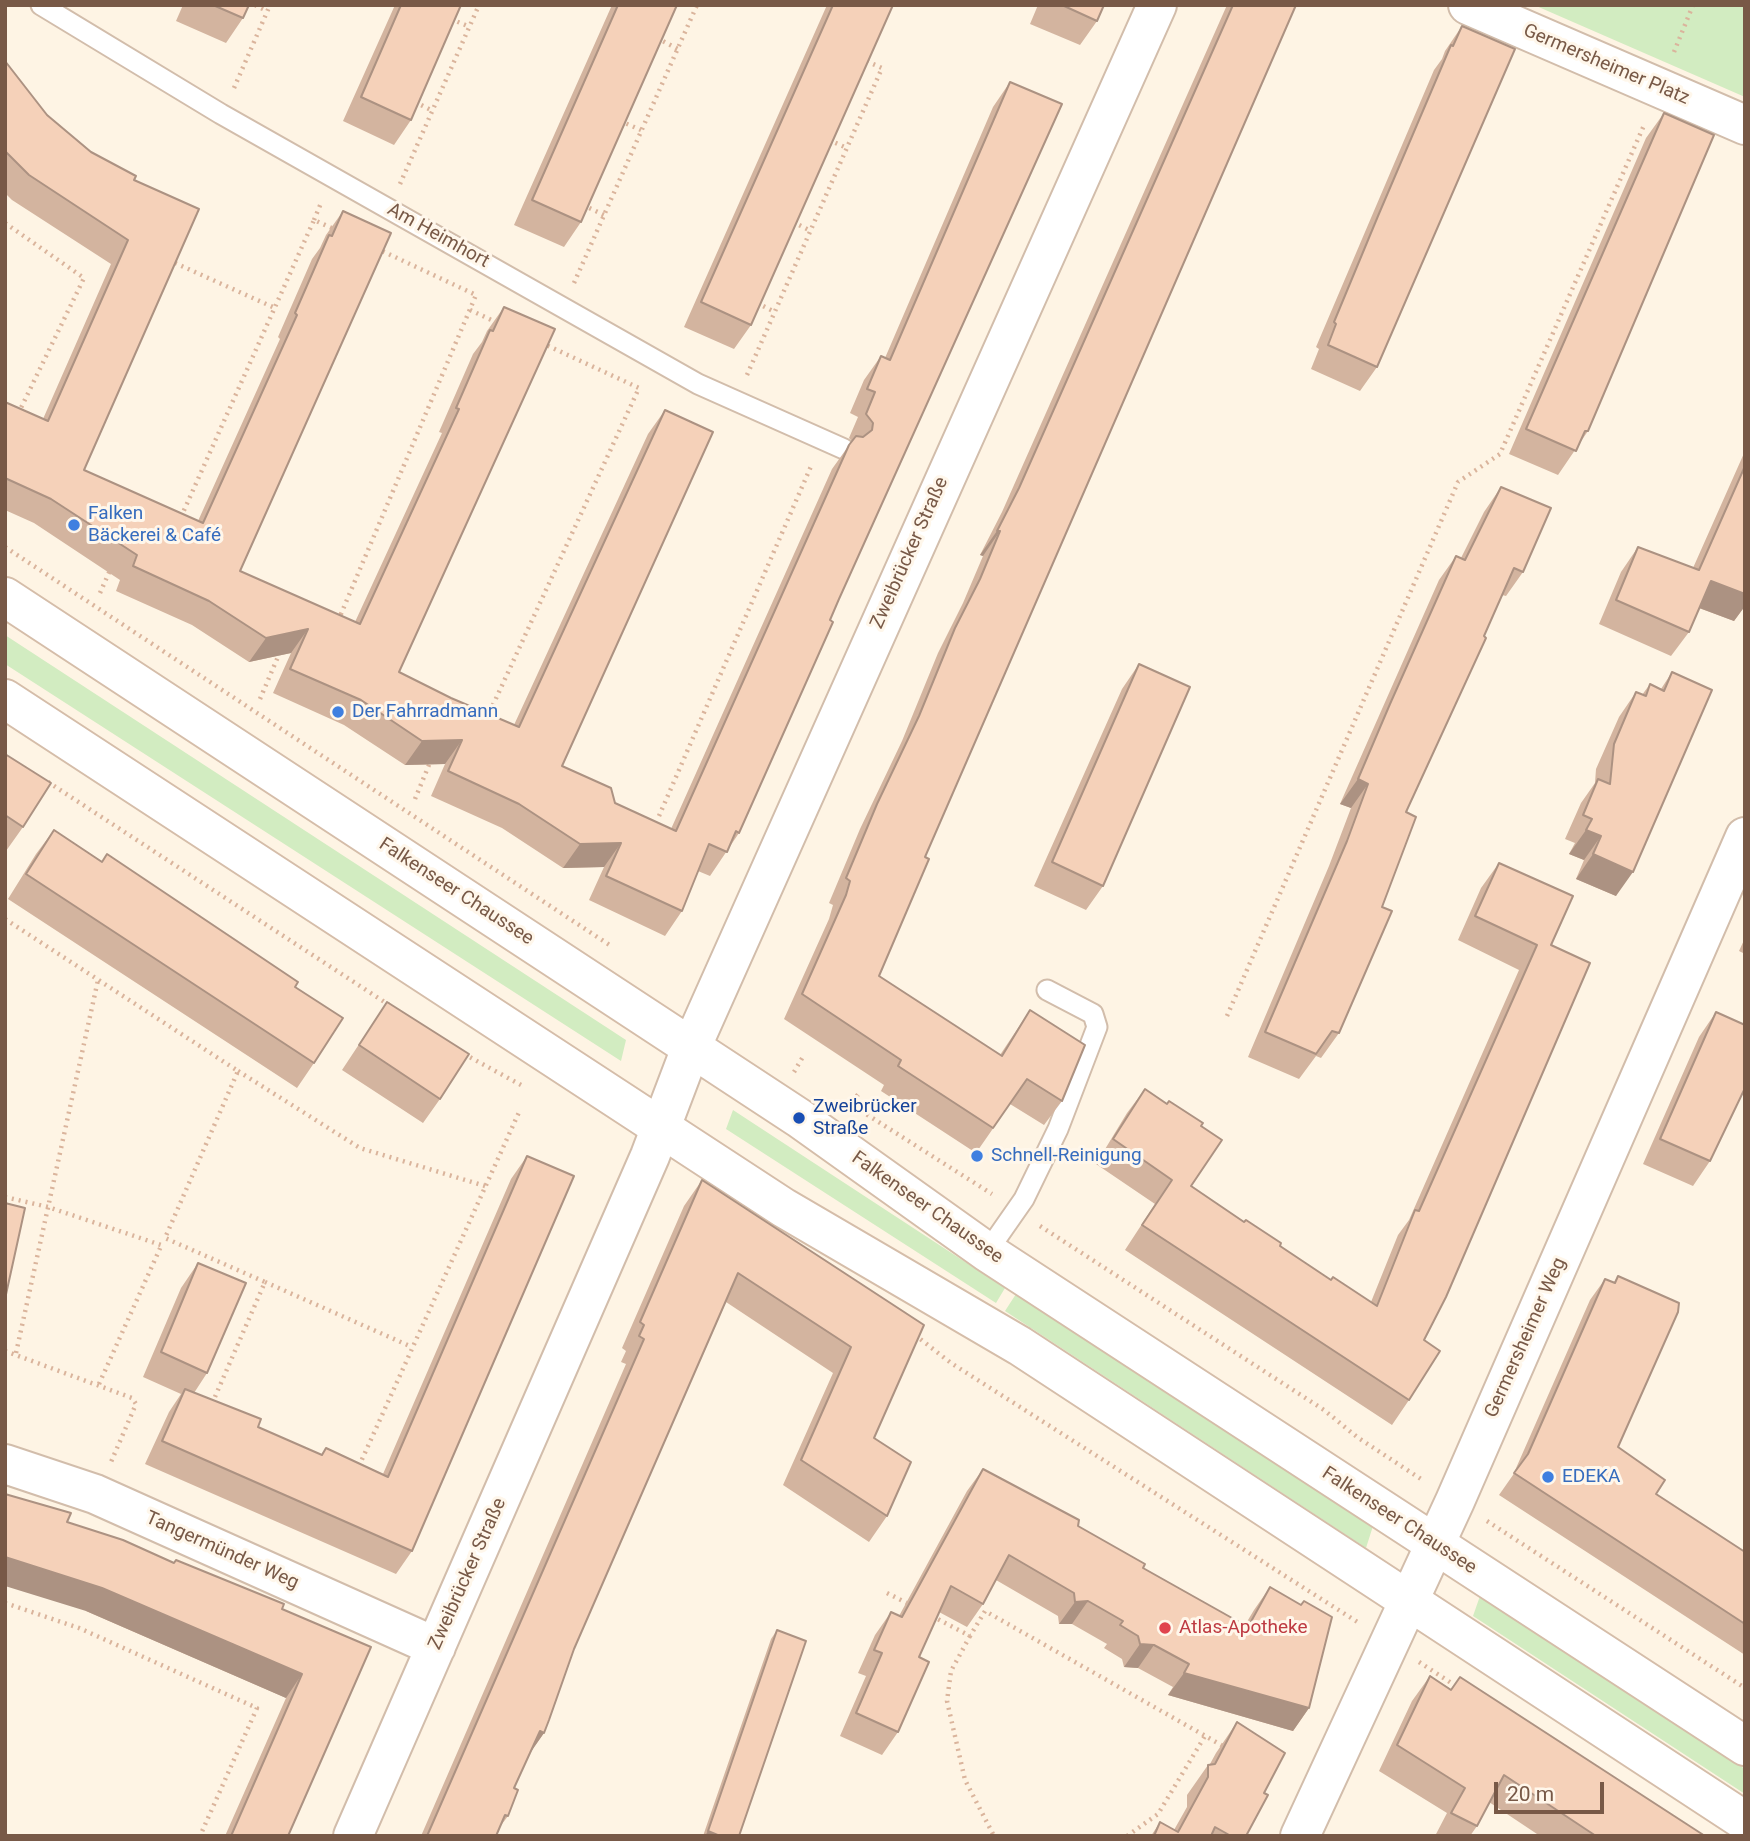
<!DOCTYPE html>
<meta charset="utf-8">
<style>
body{margin:0}
#map{position:relative;width:1750px;height:1841px;overflow:hidden;background:#fef4e4;font-family:Roboto,sans-serif}
canvas{display:block}
.frame{position:absolute;inset:0;border:7px solid #785947;pointer-events:none}
.scale{position:absolute;left:1494px;top:1782px;width:110px;height:32px;box-sizing:border-box;border:4px solid #785947;border-top:0;padding-left:9px;font-size:21px;line-height:24px;white-space:nowrap;color:#785947;-webkit-text-stroke:5px #fff7eb;paint-order:stroke}
</style>
<div id="map">
<canvas width="1750" height="1841"></canvas>
<div class="frame"></div>
<div class="scale">20 m</div>
</div>
<script>
const context = document.querySelector('canvas').getContext('2d');
context.lineJoin = 'round';
function fillPath(path, color) { context.fillStyle = color; context.fill(path, 'evenodd'); }
const toPath = rows => new Path2D(rows.map(r => 'M' + r).join(''));
function stroke(path, color, width, dash) { context.strokeStyle = color; context.lineWidth = width; context.lineCap = dash ? 'butt' : 'round'; context.setLineDash(dash || []); context.stroke(path); }
function write(font, color, halo, rows, align = 'center') {
  context.font = font + ' Roboto,sans-serif'; context.lineWidth = 6; context.setLineDash([]); context.textBaseline = 'middle'; context.strokeStyle = halo; context.fillStyle = color; for (const [text, x, y, turn = 0] of rows) {
    context.save(); context.translate(x, y); context.rotate((+turn || 0) * Math.PI / 180); context.textAlign = isNaN(turn) ? turn : align; if (halo) context.strokeText(text, 0, 0); context.fillText(text, 0, 0); context.restore();
  }
}
fillPath(toPath([
 [1534,5,1745,5,1745,97],
 [5,635,626,1040,621,1061,5,664],
 [733,1110,1005,1288,996,1303,726,1129],
 [1016,1294,1373,1526,1366,1548,1005,1311],
 [1480,1596,1745,1769,1745,1794,1473,1616]
]), '#d2ecc1');
const service = toPath([
 [41,5,221,114,698,384,844,449],
 [987,1252,1024,1199,1058,1129,1097,1027,1093,1014,1047,990]
]);
const minor = toPath([
 [1468,5,1745,125],
 [5,1464,95,1494,436,1647],
 [353,1836,650,1156,691,1048,1157,5],
 [1300,1836,1455,1501,1745,837]
]);
const secondary = toPath([
 [5,597,799,1118,987,1252,1745,1746],
 [5,699,784,1208,1020,1346,1745,1821]
]);
stroke(service, '#d2bdab', 23);
stroke(minor, '#d2bdab', 42);
stroke(secondary, '#d5bda9', 42);
stroke(toPath([
 [255,5,267,11],
 [451,19,470,27],
 [657,38,678,49],
 [1674,52,1693,5],
 [234,88,270,5],
 [415,102,433,111],
 [620,121,641,130],
 [829,140,847,148],
 [400,184,479,5],
 [583,205,604,215],
 [314,220,321,203],
 [793,222,811,231],
 [5,223,84,278,18,414],
 [175,263,275,308],
 [574,283,697,5],
 [757,303,775,312],
 [470,310,498,323],
 [747,375,882,68,864,60],
 [181,517,314,220,334,229],
 [5,547,611,946],
 [100,593,111,568],
 [338,621,476,295,380,250],
 [260,699,280,652],
 [487,718,639,388,544,344],
 [48,782,389,1005],
 [415,799,431,760],
 [659,816,812,464],
 [5,919,238,1071,165,1238,265,1282,211,1406],
 [1227,1016,1458,482,1500,454,1645,123],
 [464,1054,521,1085],
 [238,1071,360,1148,485,1186],
 [794,1072,804,1055],
 [848,1107,860,1092],
 [855,1107,992,1194],
 [5,1197,48,1207,161,1245],
 [1040,1226,1324,1410,1357,1437,1424,1481],
 [265,1282,412,1347],
 [915,1335,951,1363,1359,1623],
 [5,1351,132,1398,136,1404,111,1462],
 [16,1353,98,980],
 [99,1384,162,1244],
 [359,1466,520,1110],
 [1487,1521,1745,1688],
 [887,1593,911,1605],
 [5,1603,79,1628,257,1708,200,1836],
 [932,1616,970,1636,985,1611,1223,1746],
 [970,1636,951,1671,947,1701,965,1780,994,1836],
 [1419,1662,1459,1688],
 [5,1835,7,1836],
 [1127,1836,1158,1814,1205,1736]
]), '#dab49c', 4.5, [2, 5]);
stroke(service, '#fff', 19);
stroke(minor, '#fff', 38);
stroke(secondary, '#fff', 38);
fillPath(toPath([
 [183,5,249,5,243,18,226,43,176,21],
 [395,5,461,5,411,120,394,145,343,121],
 [612,5,677,5,581,222,564,247,514,225],
 [827,5,893,5,751,325,734,349,684,327],
 [1038,5,1104,5,1097,21,1080,45,1030,24],
 [1227,5,1296,5,925,857,879,976,1000,1055,1030,1010,1062,1101,1044,1125,1010,1104,976,1153,881,1091,884,1085,784,1019,829,919,833,905,829,903,860,829,902,741,938,653,963,603,983,556,980,555,1002,512],
 [1462,26,1377,367,1360,391,1311,369,1319,349,1316,347,1434,70,1442,59,1445,51],
 [5,61,47,115,91,152,134,180,199,209,84,470,198,521,280,339,278,337,312,259,320,248,326,235,343,211,240,571,355,622,442,433,439,432,473,354,482,342,487,331,504,307,399,672,451,698,514,725,648,434,665,410,562,766,615,803,671,829,832,469,852,441,849,438,858,417,850,413,864,380,881,356,885,358,993,107,1010,82,839,599,739,833,710,876,698,871,682,911,665,936,589,900,604,867,563,868,502,828,431,796,445,764,405,765,344,725,273,693,291,653,249,662,192,625,116,591,120,580,34,523,5,510,5,402,43,419,111,264,12,200,5,193],
 [1664,113,1588,431,1558,475,1509,454,1646,138],
 [1745,451,1745,606,1734,621,1699,608,1689,632,1671,656,1599,624,1621,572,1638,547,1693,568],
 [1501,487,1523,572,1506,596,1502,595,1406,812,1382,907,1339,1033,1321,1058,1316,1056,1299,1079,1248,1057,1329,866,1351,808,1340,804,1439,580,1456,556,1461,558,1484,512],
 [1139,664,1103,886,1086,910,1034,886,1122,689],
 [1672,672,1616,896,1576,879,1584,860,1569,854,1575,843,1565,839,1581,803,1595,783,1596,769,1619,717,1636,692,1642,695,1650,684,1661,689],
 [5,754,23,827,6,851,5,851],
 [54,830,295,987,314,1063,297,1088,8,899,36,854],
 [1499,863,1551,945,1424,1340,1409,1400,1392,1425,1125,1250,1155,1204,1096,1164,1127,1113,1145,1089,1201,1126,1191,1186,1331,1280,1371,1302,1398,1235,1409,1220,1519,970,1458,940,1481,888],
 [1745,938,1745,954,1739,951],
 [387,1002,440,1099,423,1123,342,1070],
 [1716,1012,1710,1161,1693,1186,1643,1164,1699,1037],
 [527,1156,412,1551,396,1574,145,1464,169,1412,181,1394,143,1377,181,1288,198,1263,207,1373,194,1393,258,1427,321,1455,326,1448,383,1474,511,1179],
 [702,1180,924,1325,874,1438,887,1516,869,1542,783,1485,833,1373,726,1302,574,1649,544,1733,531,1751,514,1788,508,1816,499,1828,496,1836,421,1836,626,1364,621,1362,626,1351,622,1348,684,1206],
 [1618,1276,1618,1447,1656,1494,1745,1552,1745,1655,1499,1495,1513,1475,1590,1300,1605,1279,1614,1282],
 [983,1469,1078,1526,1143,1568,1245,1625,1254,1610,1270,1587,1309,1708,1293,1731,1168,1695,1173,1687,1138,1668,1124,1667,1122,1659,1104,1648,1107,1644,1072,1624,1059,1624,1058,1616,996,1580,983,1604,967,1627,939,1612,919,1657,898,1732,882,1755,840,1736,866,1676,858,1673,875,1635,891,1612,899,1616,967,1491],
 [67,1522,282,1609,371,1647,288,1836,225,1836,286,1698,86,1611],
 [777,1630,739,1836,703,1836,771,1639],
 [1430,1676,1451,1689,1460,1677,1705,1836,1540,1836,1489,1802,1477,1826,1470,1836,1435,1836,1447,1813,1379,1771,1412,1701],
 [1237,1722,1264,1793,1246,1836,1151,1836,1160,1822,1174,1830,1187,1807,1187,1795,1208,1765,1210,1764,1216,1753]
]), '#d3b49f');
fillPath(toPath([
 [997,531,1000,531,983,556,980,555],
 [1711,581,1745,594,1745,606,1734,621,1694,606],
 [308,629,291,653,249,662,266,638],
 [462,740,445,764,405,765,422,741],
 [1358,779,1368,784,1351,808,1340,804],
 [1586,830,1601,836,1584,860,1569,854],
 [621,843,604,867,563,868,580,844],
 [1593,854,1633,872,1616,896,1576,879],
 [5,1557,102,1588,302,1674,286,1698,86,1611,5,1586],
 [1088,1601,1072,1624,1059,1624,1075,1602],
 [1140,1644,1154,1645,1138,1668,1124,1667],
 [1184,1673,1309,1708,1293,1731,1168,1695],
 [540,1731,544,1733,526,1759],
 [708,1831,720,1836,705,1836]
]), '#ac9282');
const building = toPath([
 [213,5,249,5,243,18,213,5],
 [401,5,461,5,411,120,361,97,401,5],
 [618,5,677,5,581,222,532,200,618,5],
 [833,5,893,5,751,325,701,302,833,5],
 [1062,5,1104,5,1097,21,1062,5],
 [1233,5,1296,5,925,857,929,859,879,976,1002,1056,1030,1010,1085,1045,1062,1101,1027,1079,993,1128,898,1066,901,1060,802,994,846,895,850,881,846,878,877,804,919,716,955,628,980,579,1000,531,997,531,1019,488,1233,5],
 [1462,26,1515,49,1377,367,1328,345,1336,324,1334,322,1378,216,1451,45,1453,46,1462,26],
 [5,61,47,115,91,152,136,176,134,180,199,209,84,470,203,523,297,315,295,313,329,235,332,236,343,211,391,233,240,571,360,624,459,409,456,408,490,330,493,331,504,307,555,329,399,672,451,698,519,727,665,410,713,432,562,766,611,788,615,803,676,831,849,445,856,436,863,437,872,430,873,423,866,414,875,392,867,389,881,356,890,360,1010,82,1062,104,839,599,830,620,833,622,739,833,736,831,727,852,709,844,682,911,606,876,621,843,580,844,519,804,448,771,462,740,422,741,361,700,290,669,308,629,266,638,209,601,133,566,137,555,51,499,5,478,5,402,48,421,128,240,29,175,5,151,5,61],
 [1664,113,1714,135,1588,431,1585,431,1576,451,1526,429,1664,113],
 [1745,466,1745,594,1711,581,1689,632,1616,600,1638,547,1699,570,1745,466],
 [1501,487,1551,508,1523,572,1514,568,1484,636,1486,638,1406,812,1416,817,1382,907,1392,911,1339,1033,1332,1031,1316,1054,1265,1032,1347,841,1368,784,1358,779,1390,704,1456,556,1465,560,1501,487],
 [1139,664,1190,687,1103,886,1052,862,1139,664],
 [1672,672,1712,690,1633,872,1593,854,1601,836,1586,830,1592,819,1583,815,1598,779,1610,784,1614,744,1636,692,1646,696,1650,684,1664,691,1672,672],
 [5,754,51,783,23,827,5,815,5,754],
 [54,830,102,862,107,854,298,982,295,987,343,1018,314,1063,26,874,54,830],
 [1499,863,1573,896,1551,945,1590,963,1446,1297,1424,1340,1440,1351,1409,1400,1142,1225,1172,1180,1113,1139,1145,1089,1167,1104,1169,1101,1203,1123,1201,1126,1222,1140,1191,1186,1244,1222,1246,1220,1281,1243,1280,1246,1331,1280,1333,1277,1377,1306,1415,1210,1419,1211,1537,945,1475,916,1499,863],
 [387,1002,469,1054,440,1099,359,1045,387,1002],
 [1716,1012,1745,1025,1745,1088,1710,1161,1660,1139,1716,1012],
 [527,1156,574,1176,412,1551,162,1441,185,1389,261,1419,258,1427,322,1455,326,1448,388,1477,527,1156],
 [702,1180,924,1325,874,1438,911,1462,887,1516,801,1460,851,1347,738,1273,574,1649,549,1720,544,1733,540,1731,514,1788,518,1790,508,1816,505,1815,496,1836,427,1836,644,1339,639,1336,644,1325,640,1322,702,1180],
 [5,1203,25,1208,5,1299,5,1203],
 [198,1263,246,1283,207,1373,161,1352,198,1263],
 [1618,1276,1679,1303,1678,1312,1618,1447,1665,1480,1656,1494,1745,1552,1745,1624,1514,1473,1528,1454,1605,1279,1615,1283,1618,1276],
 [983,1469,1079,1520,1078,1526,1145,1564,1143,1568,1248,1627,1270,1587,1301,1605,1304,1601,1332,1617,1309,1708,1184,1673,1189,1664,1154,1645,1140,1644,1138,1636,1120,1625,1123,1621,1088,1601,1075,1602,1074,1593,1009,1555,983,1604,951,1586,919,1657,929,1662,898,1732,856,1713,882,1653,874,1650,891,1612,902,1617,983,1469],
 [5,1494,71,1513,67,1522,123,1540,174,1563,176,1560,284,1604,282,1609,371,1647,288,1836,231,1836,302,1674,102,1588,5,1557,5,1494],
 [777,1630,806,1641,739,1836,720,1836,708,1831,777,1630],
 [1430,1676,1451,1690,1460,1677,1705,1836,1596,1836,1504,1775,1477,1826,1451,1813,1465,1788,1397,1745,1430,1676],
 [1237,1722,1285,1753,1264,1793,1268,1795,1246,1836,1231,1836,1215,1827,1211,1836,1154,1836,1160,1822,1178,1832,1208,1777,1208,1765,1215,1764,1237,1722]
]);
fillPath(building, '#f5d1b9');
stroke(building, '#ac9282', 2);
for (const [x, y, r, color] of [
 [74,525,7,"#3f7fe0"],
 [338,712,7,"#3f7fe0"],
 [799,1118,7,"#1a4fb4"],
 [977,1156,7,"#3f7fe0"],
 [1548,1477,7,"#3f7fe0"],
 [1165,1628,7,"#e0444e"]
]) { const dot = new Path2D(); dot.arc(x, y, r, 0, 2 * Math.PI); context.fillStyle = color; context.fill(dot); stroke(dot, '#fff7eb', 2.5); }
write('19px', '#785947', '#fff7eb', [
 ["Germersheimer Platz",1606,65,23],
 ["Am Heimhort",438,236,29],
 ["Zweibrücker Straße",910,553,-66],
 ["Falkenseer Chaussee",456,892,33],
 ["Falkenseer Chaussee",927,1208,35],
 ["Germersheimer Weg",1526,1338,-66],
 ["Falkenseer Chaussee",1399,1521,33],
 ["Tangermünder Weg",222,1551,24],
 ["Zweibrücker Straße",468,1574,-66]
]);
write('19px', '#366cbe', '#fff7eb', [
 ["Falken",88,514],
 ["Bäckerei & Café",88,536],
 ["Der Fahrradmann",352,712],
 ["Schnell-Reinigung",991,1156],
 ["EDEKA",1562,1477]
], 'left');
write('19px', '#164399', '#fff7eb', [
 ["Zweibrücker",813,1107],
 ["Straße",813,1129]
], 'left');
write('19px', '#be3a42', '#fff7eb', [
 ["Atlas-Apotheke",1179,1628]
], 'left');
</script>
